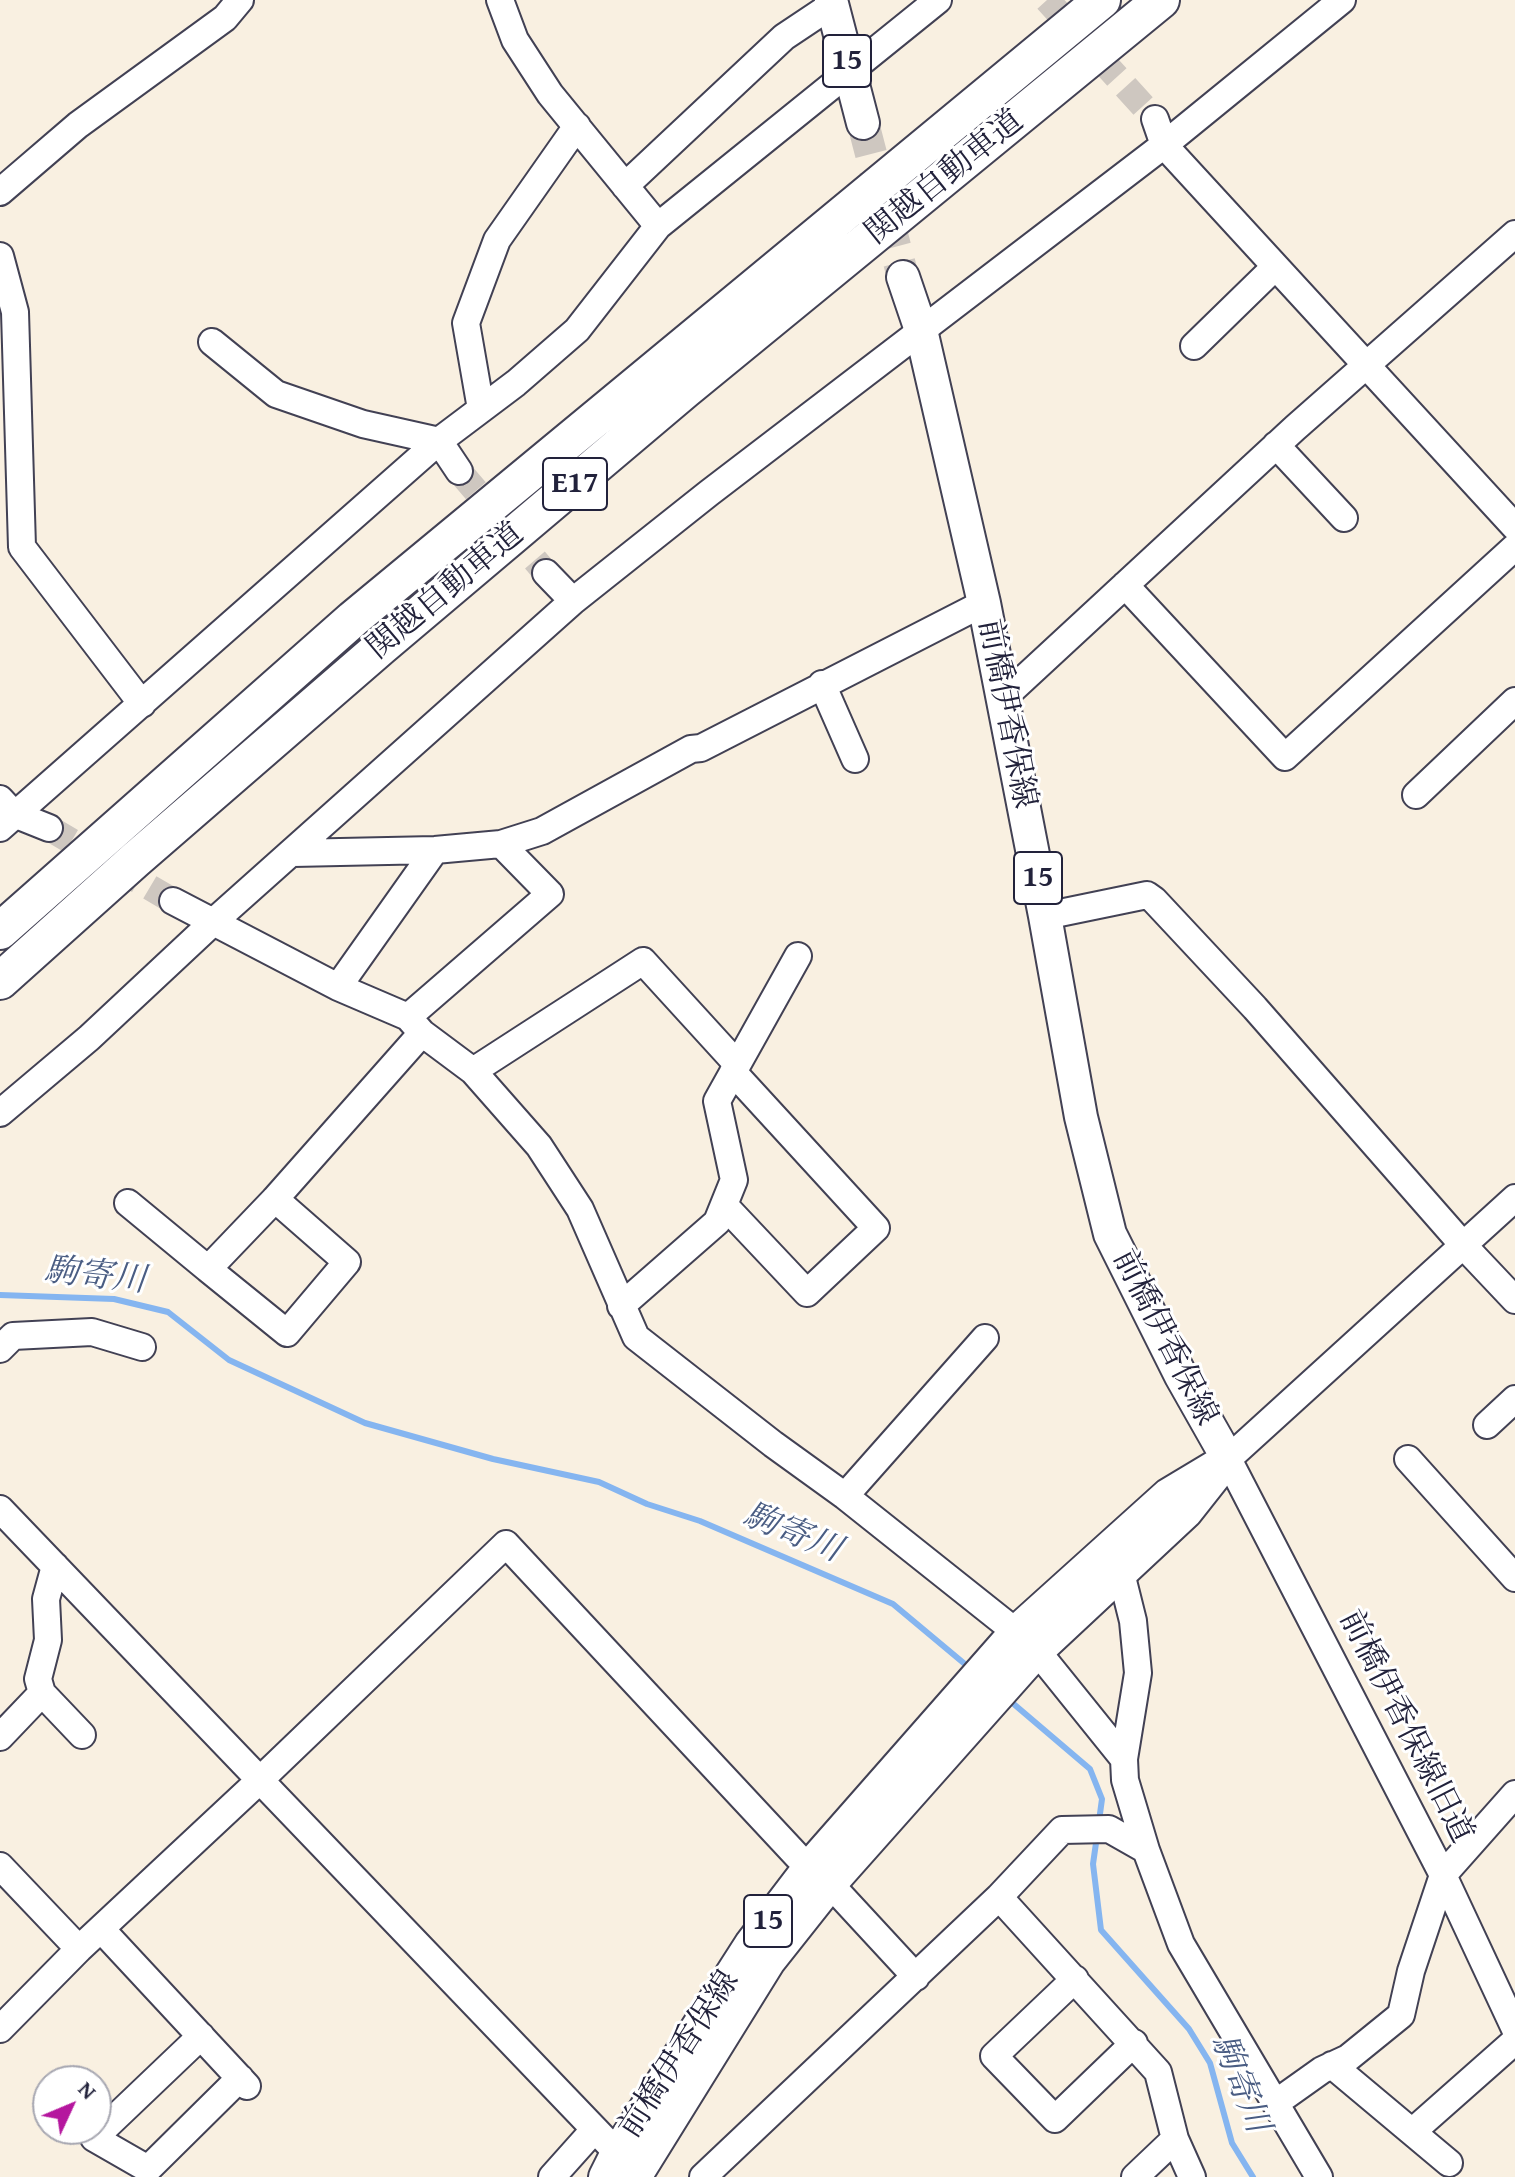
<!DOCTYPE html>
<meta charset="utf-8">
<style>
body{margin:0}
#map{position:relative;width:1515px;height:2177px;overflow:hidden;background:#f9f0e1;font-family:"Gentium Book Plus",serif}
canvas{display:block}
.north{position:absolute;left:32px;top:2065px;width:80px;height:80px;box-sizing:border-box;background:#fff;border:2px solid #a7a7b1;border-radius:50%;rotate:46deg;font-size:22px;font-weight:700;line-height:32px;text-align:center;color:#22223b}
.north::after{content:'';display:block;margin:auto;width:28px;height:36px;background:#b5179e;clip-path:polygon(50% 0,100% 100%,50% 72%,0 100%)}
</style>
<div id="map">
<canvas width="1515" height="2177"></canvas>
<div class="north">N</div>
</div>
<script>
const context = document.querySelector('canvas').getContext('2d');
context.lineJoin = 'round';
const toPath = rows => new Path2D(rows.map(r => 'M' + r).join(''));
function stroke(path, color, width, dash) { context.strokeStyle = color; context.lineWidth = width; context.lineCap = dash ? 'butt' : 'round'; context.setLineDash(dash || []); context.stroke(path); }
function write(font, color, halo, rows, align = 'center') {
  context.font = font + ' "Gentium Book Plus","Noto Serif JP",serif'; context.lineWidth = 6; context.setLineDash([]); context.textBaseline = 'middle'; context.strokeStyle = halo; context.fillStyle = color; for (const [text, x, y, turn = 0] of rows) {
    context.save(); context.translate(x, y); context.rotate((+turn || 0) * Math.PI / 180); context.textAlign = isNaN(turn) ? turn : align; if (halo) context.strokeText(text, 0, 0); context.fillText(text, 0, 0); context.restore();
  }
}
stroke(toPath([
 [0,1295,114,1299,168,1312,229,1360,365,1423,493,1459,599,1482,647,1504,700,1521,893,1604,972,1670],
 [1009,1700,1090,1769,1102,1799,1099,1821],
 [1097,1836,1093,1864,1101,1930,1189,2029,1210,2063,1232,2143,1253,2177]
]), '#85b5f0', 6);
stroke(toPath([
 [1047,0,1155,119],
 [459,471,546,573],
 [49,828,173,901]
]), '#cec7c0', 26, [26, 13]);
stroke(toPath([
 [863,123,903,277]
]), '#cec7c0', 32, [32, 16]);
const minor = toPath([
 [500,0,515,40,550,94,658,226],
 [1155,119,1164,145,1515,527],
 [625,186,784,37,832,5],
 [0,192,78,125,225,18,240,0],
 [0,256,15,312,22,547,142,704],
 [212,342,276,394,363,424,439,441,459,471],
 [1194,346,1275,267],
 [481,409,466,323,497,240,577,126],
 [1276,445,1344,518],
 [546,573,573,601],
 [1125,585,1285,757,1515,547],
 [822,684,855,759],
 [1003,698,1295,428,1515,234],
 [1416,795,1515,701],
 [0,799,14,814,49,828],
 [0,828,439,441,516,383,577,330,658,226,938,0],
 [293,853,435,850,501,844,542,831,691,749,701,748,984,603],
 [173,901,338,987,408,1017,422,1033,473,1071,539,1146,580,1209,636,1337,773,1444,845,1496,1016,1632,1037,1651,1124,1759],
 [1045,916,1147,895,1154,900,1255,1008,1463,1245,1515,1300],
 [338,987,435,850],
 [408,1017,550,894,501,844],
 [473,1071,643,961,737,1064],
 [0,1113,89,1038,211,924,573,601,709,493,1164,145,1342,0],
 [1515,1198,1228,1459,1443,1875,1515,2029],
 [275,1199,347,1262,287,1333,208,1269,275,1199,422,1033],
 [128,1203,208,1269],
 [724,1205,807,1293,876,1228,733,1072],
 [621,1306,717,1222,734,1180,717,1101,798,956],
 [0,1349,13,1336,92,1332,142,1347],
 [1487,1425,1515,1399],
 [1408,1459,1515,1578],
 [845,1496,985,1338],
 [0,1509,630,2166],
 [55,1566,46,1599,48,1640,38,1679,42,1693,82,1735],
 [1121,1573,1133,1621,1138,1673,1124,1759,1125,1780,1146,1850,1181,1944,1319,2177],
 [0,1737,42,1693],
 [0,1866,79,1949],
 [830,1884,916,1977],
 [999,1897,1062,1830,1109,1829,1146,1850],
 [101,1929,247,2086],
 [1075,1979,994,2056,1055,2119,1134,2043],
 [0,2029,79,1949,260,1780,506,1544,798,1857],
 [201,2036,94,2138,148,2169,240,2078],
 [1332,2065,1449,2163],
 [1277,2102,1322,2070,1348,2058,1401,2015,1411,1971,1443,1875,1515,1794],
 [1412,2132,1515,2041],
 [552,2177,594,2130],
 [703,2177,999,1897,1158,2072,1175,2139,1192,2177],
 [1135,2177,1175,2139]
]);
const major = toPath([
 [831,0,863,123],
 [903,277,921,330,984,603,1045,916,1081,1117,1110,1234,1181,1376,1228,1459],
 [605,2177,617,2153,751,1944,812,1864,1016,1632,1168,1495,1228,1459],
 [635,2177,769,1961,830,1884,1037,1651,1186,1512,1216,1474]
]);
const highway = toPath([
 [0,931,353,619,1102,0],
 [0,981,135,860,381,647,685,390,1161,0]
]);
stroke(minor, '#424154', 30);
stroke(major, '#424154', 36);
stroke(highway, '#424154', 40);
stroke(minor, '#fff', 26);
stroke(major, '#fff', 32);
stroke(highway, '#fff', 36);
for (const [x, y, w] of [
 [847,61,48],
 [575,484,64],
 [1038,878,48],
 [768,1921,48]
]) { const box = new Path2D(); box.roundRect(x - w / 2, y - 26, w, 52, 6); context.fillStyle = '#fff'; context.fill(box); stroke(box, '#22223b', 2); }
write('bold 30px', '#22223b', null, [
 ["15",847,61],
 ["E17",575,484],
 ["15",1038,878],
 ["15",768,1921]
]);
write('32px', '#22223b', '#fff', [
 ["関越自動車道",945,178,-39],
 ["関越自動車道",446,592,-40],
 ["前橋伊香保線",1006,714,79],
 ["前橋伊香保線",1164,1338,63],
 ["前橋伊香保線旧道",1405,1727,63],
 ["前橋伊香保線",680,2055,-57]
]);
write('italic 34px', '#4a5d83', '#fff', [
 ["駒寄川",95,1277,6],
 ["駒寄川",792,1534,22],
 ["駒寄川",1239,2084,68]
]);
</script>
